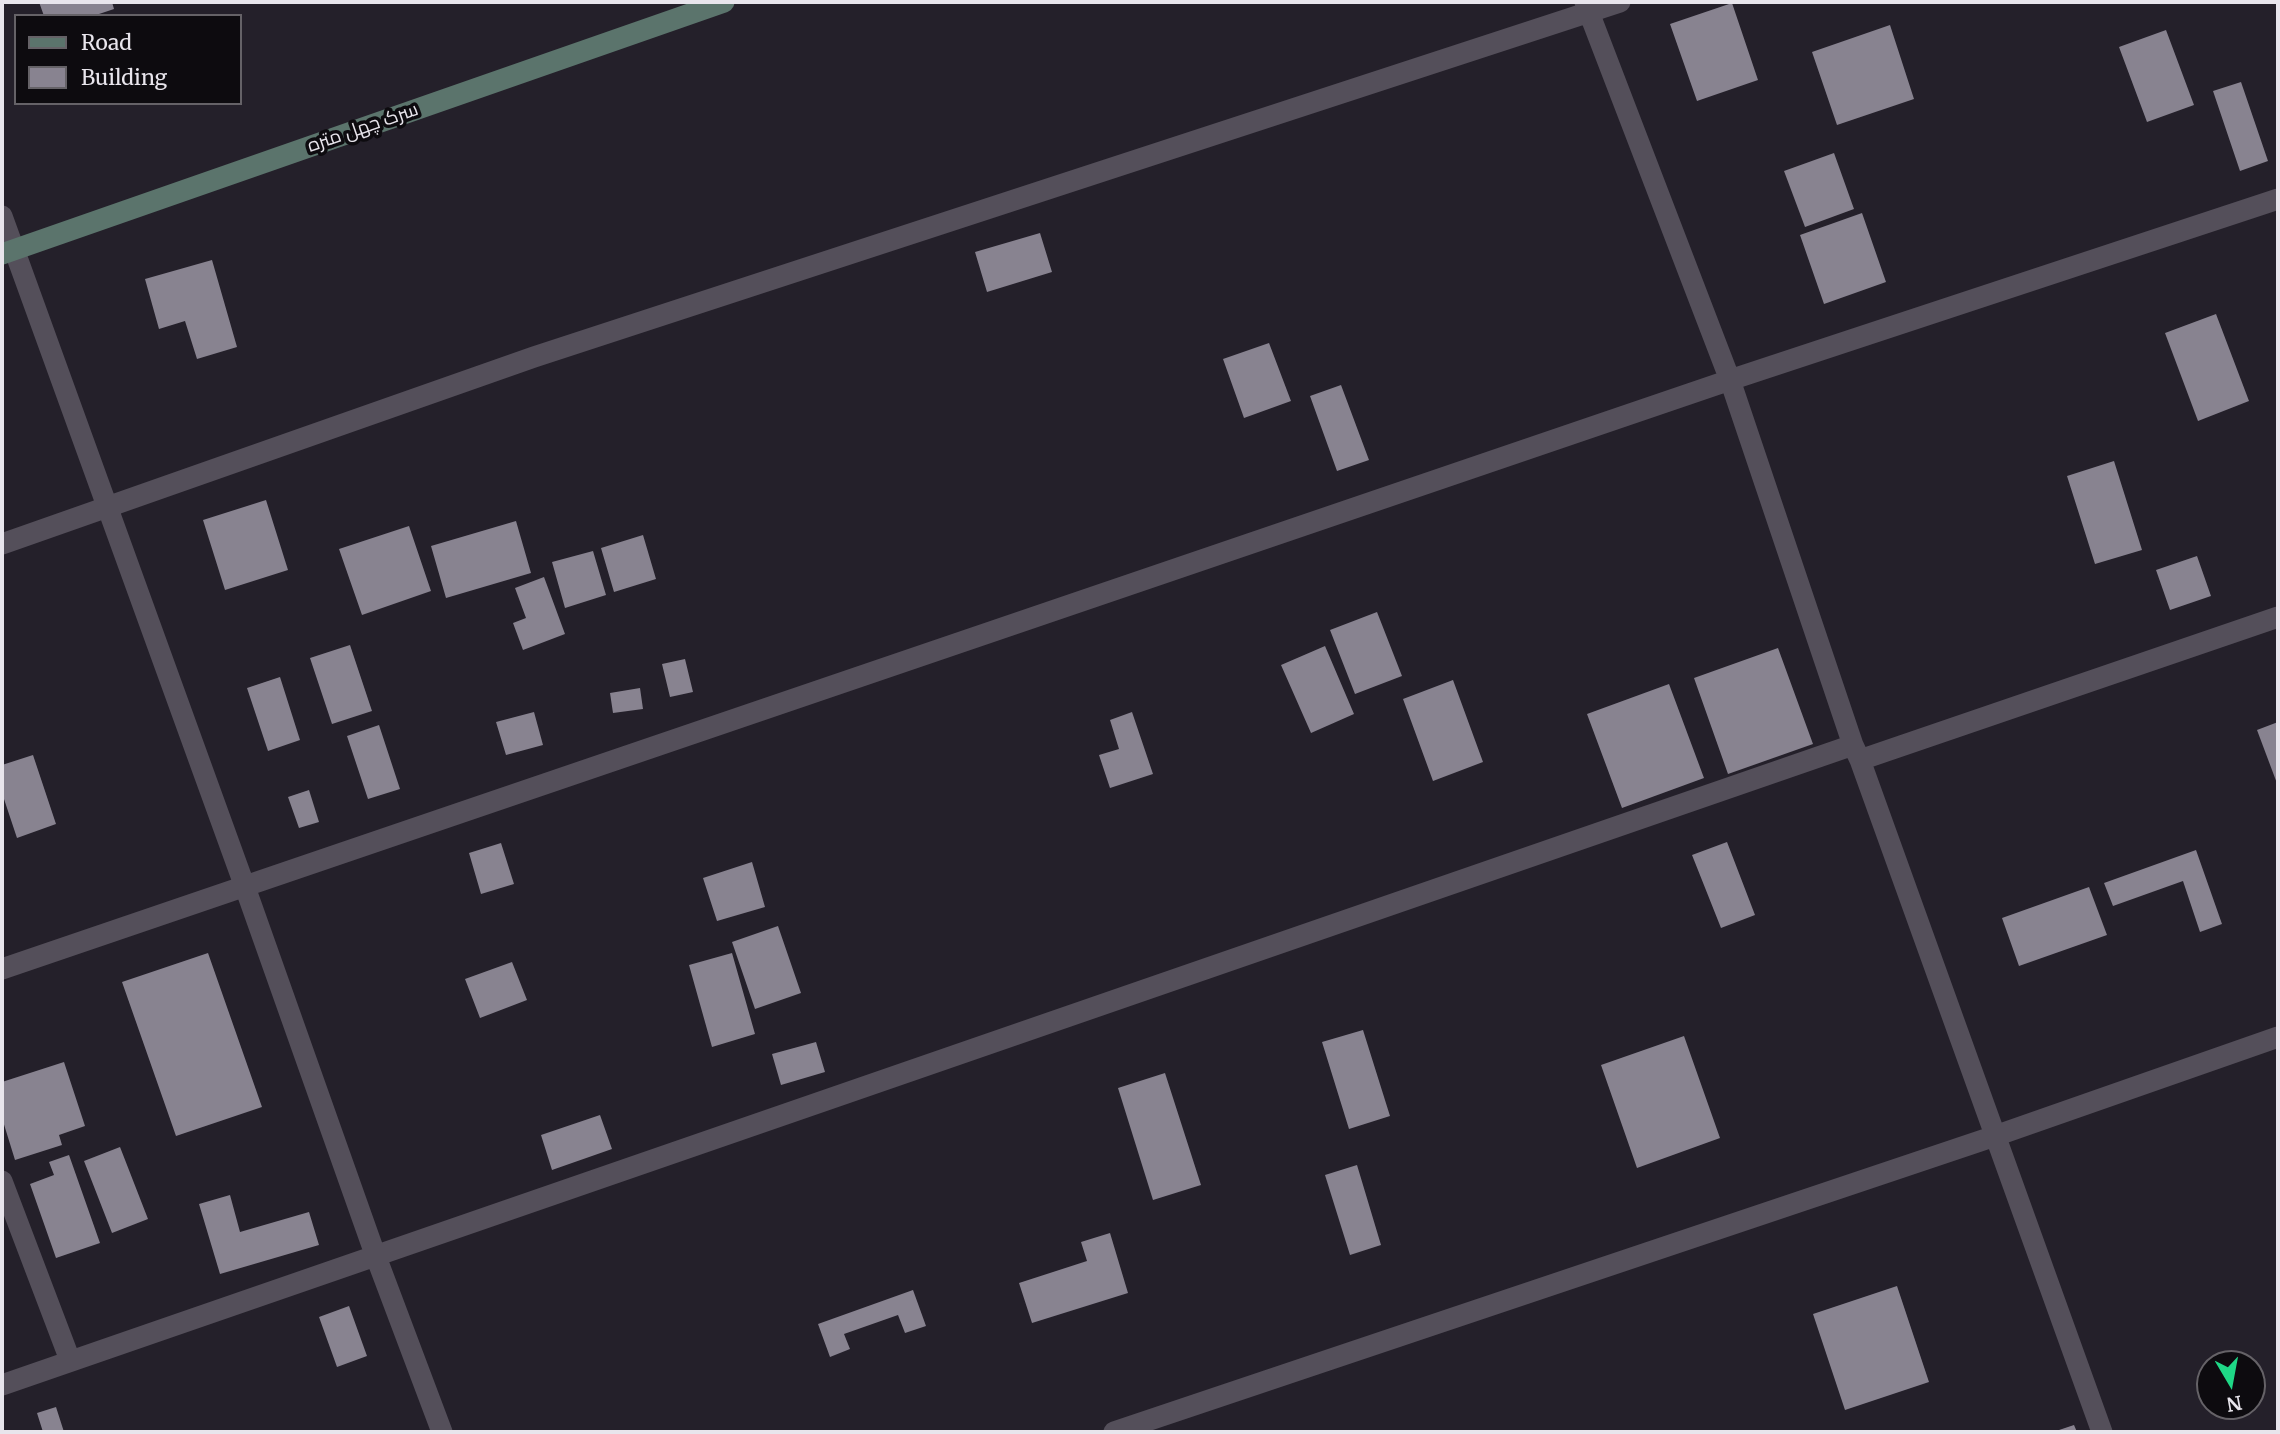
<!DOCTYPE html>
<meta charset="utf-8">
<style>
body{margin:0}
#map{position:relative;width:2280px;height:1434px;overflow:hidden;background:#24202a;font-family:Merriweather,serif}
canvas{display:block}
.frame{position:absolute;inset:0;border:4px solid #e8e5ec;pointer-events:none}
.legend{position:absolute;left:14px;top:14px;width:228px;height:91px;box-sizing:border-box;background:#0d0b0f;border:2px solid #656267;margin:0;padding:9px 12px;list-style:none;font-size:21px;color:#e8e5ec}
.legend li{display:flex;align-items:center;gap:14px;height:35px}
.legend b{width:35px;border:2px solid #656267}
.north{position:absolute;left:2196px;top:1350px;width:70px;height:70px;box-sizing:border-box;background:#0d0b0f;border:2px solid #656267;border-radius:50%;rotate:170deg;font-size:19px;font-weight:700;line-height:28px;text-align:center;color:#e8e5ec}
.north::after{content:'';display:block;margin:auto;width:24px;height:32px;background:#1fd887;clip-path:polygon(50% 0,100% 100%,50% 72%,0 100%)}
</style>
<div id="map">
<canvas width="2280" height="1434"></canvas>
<div class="frame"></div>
<ul class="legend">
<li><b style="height:9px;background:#5b746c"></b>Road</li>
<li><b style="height:19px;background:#888390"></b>Building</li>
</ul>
<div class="north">N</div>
</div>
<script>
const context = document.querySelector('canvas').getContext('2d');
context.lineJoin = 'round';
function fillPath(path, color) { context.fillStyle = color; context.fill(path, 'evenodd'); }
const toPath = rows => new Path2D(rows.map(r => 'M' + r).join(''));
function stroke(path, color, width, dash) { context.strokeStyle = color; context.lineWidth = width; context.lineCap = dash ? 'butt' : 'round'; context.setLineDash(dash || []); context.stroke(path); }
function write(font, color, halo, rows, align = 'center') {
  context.font = font + ' Merriweather,Cairo,serif'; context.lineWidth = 7; context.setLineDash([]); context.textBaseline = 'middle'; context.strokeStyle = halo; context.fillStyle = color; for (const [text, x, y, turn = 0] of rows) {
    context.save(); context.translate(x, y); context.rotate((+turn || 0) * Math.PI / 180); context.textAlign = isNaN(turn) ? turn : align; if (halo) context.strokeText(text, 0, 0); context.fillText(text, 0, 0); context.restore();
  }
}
fillPath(toPath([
 [39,2,112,2,114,9,93,16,44,16],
 [1732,3,1758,80,1697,101,1670,24],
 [1890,25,1914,99,1837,125,1812,52],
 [2166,30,2194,105,2147,122,2119,47],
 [2241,82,2268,161,2240,171,2213,91],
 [1834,153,1854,209,1805,227,1784,171],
 [1862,213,1886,282,1824,304,1800,235],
 [1040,233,1052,272,987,292,975,252],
 [212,260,237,347,197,359,185,321,159,329,145,279],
 [2216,314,2249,401,2198,421,2165,333],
 [1269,343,1291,401,1244,418,1223,359],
 [1341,385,1369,460,1337,471,1310,396],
 [2114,461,2142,550,2095,564,2067,476],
 [266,500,288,570,225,590,203,520],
 [516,521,531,573,446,598,431,546],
 [409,526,431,591,362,615,339,549],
 [643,535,656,579,614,592,601,548],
 [593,551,606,595,565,608,552,562],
 [2197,556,2211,596,2170,610,2156,570],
 [544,577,565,634,523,650,513,623,526,618,515,588],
 [1377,612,1402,676,1355,694,1330,630],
 [350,645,372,711,332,724,310,658],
 [1325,646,1354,714,1311,733,1281,665],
 [1778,648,1813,744,1728,774,1694,678],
 [685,659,693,692,670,697,662,664],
 [280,677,300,740,268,751,247,688],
 [1453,680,1483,762,1433,781,1403,699],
 [1669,684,1704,778,1622,808,1587,714],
 [640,688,643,709,613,713,610,693],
 [534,712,543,745,506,755,496,722],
 [1132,712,1153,774,1110,788,1099,755,1119,749,1110,720],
 [2278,722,2278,786,2257,730],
 [379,725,400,789,368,799,347,736],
 [33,755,56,824,17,838,2,793,2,765],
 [309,790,319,822,299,828,288,797],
 [1727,842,1755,915,1721,928,1692,855],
 [501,843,514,884,481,894,469,853],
 [2196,850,2222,924,2200,932,2183,881,2113,906,2104,883],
 [752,862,765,907,717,921,703,878],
 [2089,887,2107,935,2019,966,2002,918],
 [778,926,801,993,755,1009,732,942],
 [208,953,262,1107,176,1136,122,982],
 [732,953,755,1034,712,1047,689,965],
 [512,962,527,1000,480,1018,465,979],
 [1363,1030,1390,1116,1349,1129,1322,1042],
 [1684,1036,1720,1138,1637,1168,1601,1065],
 [816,1042,825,1072,781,1085,772,1054],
 [64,1062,85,1126,59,1135,62,1145,15,1160,2,1118,2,1082],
 [1165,1073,1201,1185,1153,1200,1118,1088],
 [600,1115,612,1149,552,1170,541,1135],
 [120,1147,148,1219,112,1233,84,1161],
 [69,1155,100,1243,56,1258,30,1184,54,1175,49,1162],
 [1357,1165,1381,1245,1350,1255,1325,1175],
 [230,1195,240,1232,309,1212,319,1245,220,1274,199,1204],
 [1110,1233,1128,1293,1032,1323,1019,1283,1087,1261,1081,1242],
 [1897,1286,1929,1382,1845,1410,1813,1314],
 [913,1290,926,1326,905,1333,898,1315,844,1334,850,1349,830,1357,818,1324],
 [349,1306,367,1356,337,1367,319,1317],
 [56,1407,64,1432,43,1432,37,1413],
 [2074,1425,2077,1432,2053,1432]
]), '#888390');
stroke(toPath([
 [1585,2,1730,380,1853,745,1860,760,2102,1432],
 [2,216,245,887,375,1254,442,1432],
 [2,544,534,357,1620,2],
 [1860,760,2278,617],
 [2,969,1730,380,2278,199],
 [2,1181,70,1360],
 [2,1385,1853,745],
 [1114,1432,1995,1136,2278,1037]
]), '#544f5a', 21);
stroke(toPath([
 [2,254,724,2]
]), '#5b746c', 21);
write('19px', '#e8e5ec', '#0d0b0f', [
 ["سرک چهل متره",363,128,-19]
]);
</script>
